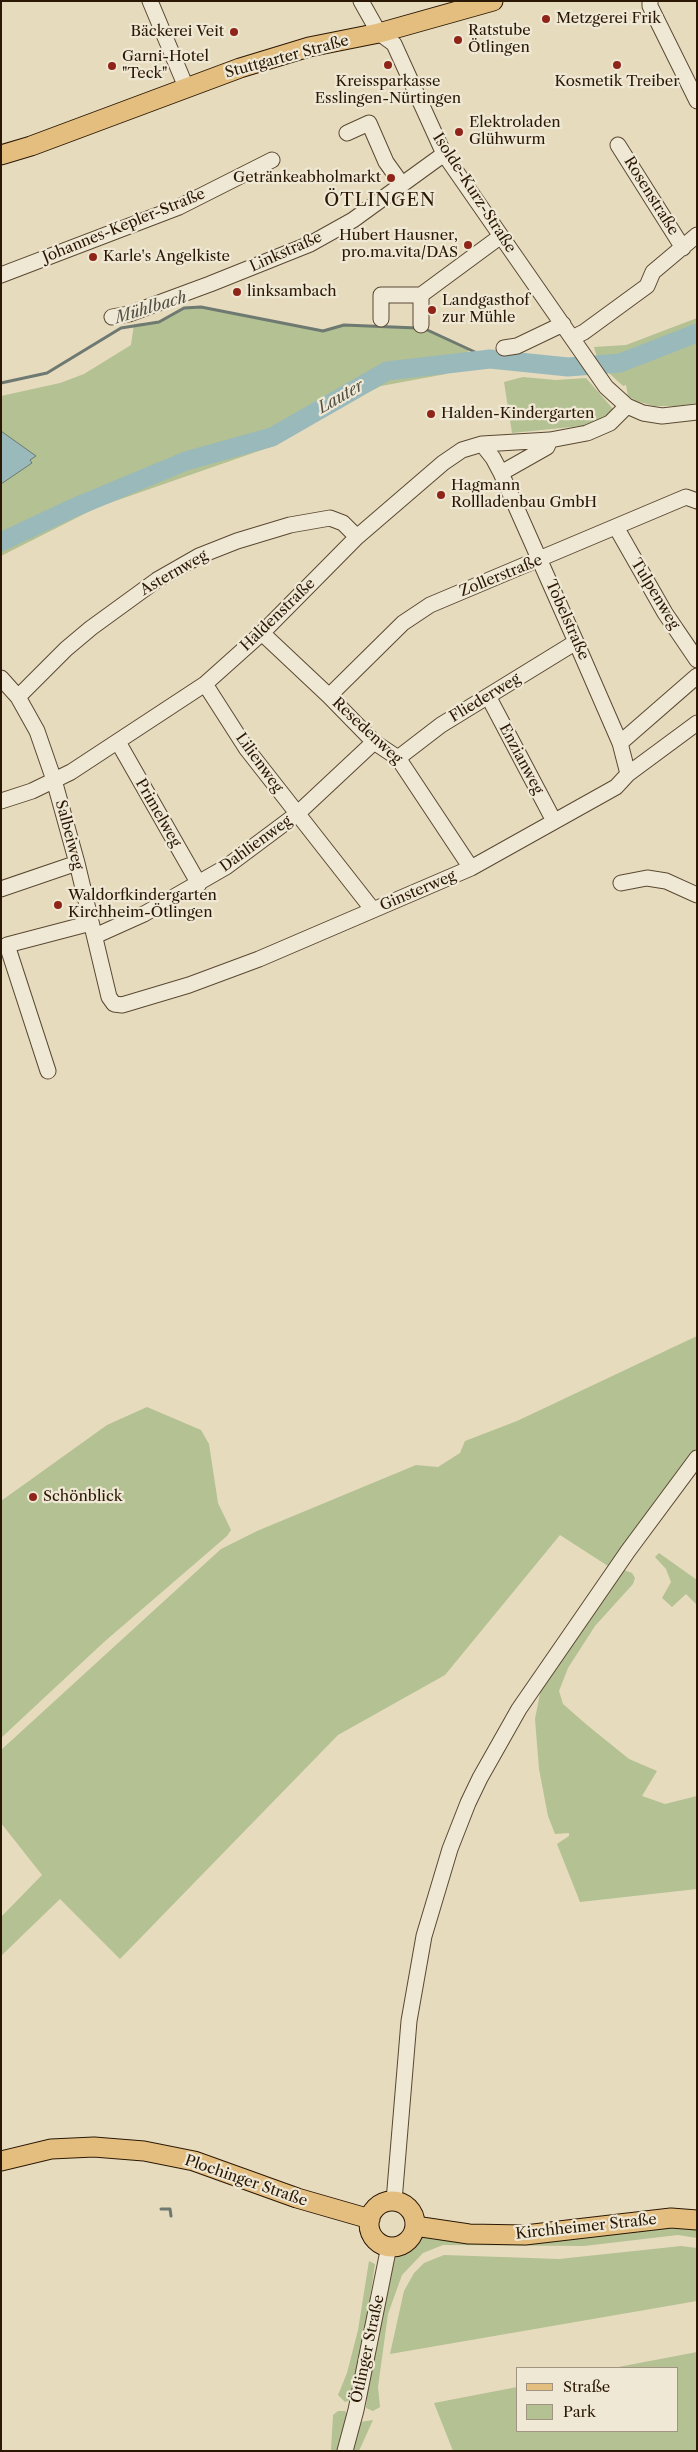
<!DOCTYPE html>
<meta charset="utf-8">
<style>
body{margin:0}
#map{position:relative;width:698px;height:2452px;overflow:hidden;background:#e7dbbe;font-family:"Libre Caslon Text",serif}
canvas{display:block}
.frame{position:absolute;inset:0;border:2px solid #2b1804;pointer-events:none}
.legend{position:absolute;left:516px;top:2367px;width:162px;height:65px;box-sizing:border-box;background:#efe8d5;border:1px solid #a19581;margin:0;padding:6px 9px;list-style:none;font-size:15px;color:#2b1804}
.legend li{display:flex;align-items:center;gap:10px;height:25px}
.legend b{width:25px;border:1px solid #a19581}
</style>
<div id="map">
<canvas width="698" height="2452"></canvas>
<div class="frame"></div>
<ul class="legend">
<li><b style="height:6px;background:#e4be7f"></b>Straße</li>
<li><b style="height:14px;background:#b3c193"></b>Park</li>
</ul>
</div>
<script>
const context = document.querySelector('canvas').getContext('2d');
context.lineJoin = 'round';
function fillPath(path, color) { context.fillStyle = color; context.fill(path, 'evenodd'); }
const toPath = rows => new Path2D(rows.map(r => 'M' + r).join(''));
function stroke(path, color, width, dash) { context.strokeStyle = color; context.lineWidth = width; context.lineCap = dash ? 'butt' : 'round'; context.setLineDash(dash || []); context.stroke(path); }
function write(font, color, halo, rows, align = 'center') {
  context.font = font + ' "Libre Caslon Text",serif'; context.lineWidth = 4.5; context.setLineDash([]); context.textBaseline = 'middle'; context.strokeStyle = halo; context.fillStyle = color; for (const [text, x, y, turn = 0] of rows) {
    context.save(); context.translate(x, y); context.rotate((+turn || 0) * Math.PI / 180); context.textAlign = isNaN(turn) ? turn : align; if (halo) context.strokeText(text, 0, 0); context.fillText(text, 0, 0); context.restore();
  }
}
fillPath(toPath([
 [201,307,323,331,344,325,425,328,469,349,467,354,475,356,446,374,381,386,333,410,276,445,98,507,1,556,1,396,60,383,84,374,131,345,134,324,159,322,184,308],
 [697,318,697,403,677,406,654,406,636,401,628,396,626,385,623,386,610,374,596,354,594,347,626,345],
 [523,377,556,380,586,378,614,410,591,425,512,433,504,382],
 [697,1336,697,1447,608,1566,560,1535,445,1675,338,1735,120,1959,60,1899,1,1956,1,1917,42,1875,1,1823,1,1750,221,1549,257,1531,416,1465,438,1467,460,1453,465,1441,517,1421],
 [147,1407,201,1430,209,1444,218,1503,231,1530,227,1536,104,1642,1,1738,1,1501,107,1425],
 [659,1553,697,1580,697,1605,686,1594,672,1607,662,1598,671,1582,666,1569,655,1557],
 [624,1570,632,1573,635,1578,633,1584,595,1626,568,1668,559,1691,563,1704,587,1725,629,1759,657,1771,642,1796,665,1804,697,1796,697,1889,580,1902,557,1844,569,1836,569,1833,555,1834,548,1816,539,1769,535,1719,542,1683,615,1579],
 [680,2225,697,2229,697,2238,678,2235,584,2246,443,2245,423,2253,402,2275,388,2314,378,2387,380,2407,373,2411,366,2408,368,2380,386,2285,397,2253,409,2242,424,2236],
 [681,2246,697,2248,697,2301,390,2354,404,2291,414,2273,424,2263,444,2255,559,2259],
 [369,2261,375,2264,362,2353,353,2399,345,2402,338,2395,347,2373,358,2330],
 [697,2352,697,2451,453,2451,434,2403,517,2387,517,2431,677,2431,677,2368,613,2368],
 [338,2411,345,2411,349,2417,340,2451,331,2451,333,2415],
 [373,2420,359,2451,350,2451,360,2422]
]), '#b3c193');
const water = toPath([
 [1,431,36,456,30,460,32,463,1,484,1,431]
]);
fillPath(water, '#9ab9ba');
stroke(water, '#6e7971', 1);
stroke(toPath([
 [423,328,490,359],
 [1,383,47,373,121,328,159,322,184,308,201,307,323,331,344,325,417,328],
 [161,2209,170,2209,171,2216]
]), '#6e7971', 3);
stroke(toPath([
 [1,542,73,508,186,461,272,437,387,371,490,359,568,367,620,363,697,333]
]), '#9ab9ba', 19);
const minor = toPath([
 [150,1,186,87],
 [361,1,379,33,394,44,444,154,606,387,627,406,643,413,662,416,697,412],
 [650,1,650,6,697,101],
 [347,133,369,123,386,162,401,183],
 [618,145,683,248],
 [1,275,179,207,272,160],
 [112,317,129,314,210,284,310,244,353,220,444,154],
 [381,319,381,295,421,295,501,236],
 [421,325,421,295],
 [572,338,584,332,647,286,653,272,697,235],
 [504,348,517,346,563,324],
 [482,444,493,458,501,473,576,642,620,743,628,774],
 [501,473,547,447,550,440],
 [616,527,665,613,697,660],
 [262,633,329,696,374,742,398,758,471,868],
 [1,678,18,697,37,731,54,780,77,863,109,997,114,1004,122,1005,189,985,259,959,471,868,616,787,628,774,697,723],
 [205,684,246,748,373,910],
 [329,696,403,623,430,605,686,497,697,501],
 [488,696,554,821],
 [18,697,66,649,91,628,157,580,199,556,237,541,290,525,330,518,343,523,357,537],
 [118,742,199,884],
 [620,743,697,676],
 [398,758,441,725,576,642],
 [1,801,32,791,71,772,205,684,262,633,357,537,443,463,462,450,482,444,550,440,587,433,610,423,627,406],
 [621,883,647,878,666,881,697,895],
 [1,889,77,863],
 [95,936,144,914,226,867,297,814,374,742],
 [48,1071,7,945,91,923],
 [394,2201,409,2021,424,1936,450,1849,468,1803,480,1778,519,1709,628,1551,697,1458],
 [345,2451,356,2410,389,2246]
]);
const major = toPath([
 [1,155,31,146,240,68,309,47,379,33,493,1],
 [1,2161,51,2149,94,2147,144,2151,194,2161,297,2198,370,2219],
 '369 2224a23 23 0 1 1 46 0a23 23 0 1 1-46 0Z',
 [415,2226,469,2234,525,2235,671,2218,697,2220]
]);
stroke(minor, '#5a4932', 17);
stroke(major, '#2b1804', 21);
stroke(minor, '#efe8d5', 15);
stroke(major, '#e4be7f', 19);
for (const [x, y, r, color] of [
 [546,19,5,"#8f2418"],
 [234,32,5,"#8f2418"],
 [458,40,5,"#8f2418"],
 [388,65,5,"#8f2418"],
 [617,65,5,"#8f2418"],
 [112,66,5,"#8f2418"],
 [459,132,5,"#8f2418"],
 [391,178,5,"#8f2418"],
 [468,245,5,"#8f2418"],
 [93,257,5,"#8f2418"],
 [237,292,5,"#8f2418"],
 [432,310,5,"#8f2418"],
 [431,414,5,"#8f2418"],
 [441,495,5,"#8f2418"],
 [58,905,5,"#8f2418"],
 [33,1497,5,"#8f2418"]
]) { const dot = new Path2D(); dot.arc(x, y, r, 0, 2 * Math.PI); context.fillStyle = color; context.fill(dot); stroke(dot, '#efe8d5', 2); }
write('15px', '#2b1804', '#efe8d5', [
 ["Metzgerei Frik",556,19],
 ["Ratstube",468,31],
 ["Ötlingen",468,48],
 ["Bäckerei Veit",224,32,"right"],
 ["Garni-Hotel",122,57],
 ["\"Teck\"",122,74],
 ["Kreissparkasse",388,82,"center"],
 ["Esslingen-Nürtingen",388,99,"center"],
 ["Kosmetik Treiber",617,82,"center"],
 ["Elektroladen",469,123],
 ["Glühwurm",469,140],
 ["Getränkeabholmarkt",381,178,"right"],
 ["Hubert Hausner,",458,236,"right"],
 ["pro.ma.vita/DAS",458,253,"right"],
 ["Karle's Angelkiste",103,257],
 ["linksambach",247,292],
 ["Landgasthof",442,301],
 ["zur Mühle",442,318],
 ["Halden-Kindergarten",441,414],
 ["Hagmann",451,486],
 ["Rollladenbau GmbH",451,503],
 ["Waldorfkindergarten",68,896],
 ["Kirchheim-Ötlingen",68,913],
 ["Schönblick",43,1497]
], 'left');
write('15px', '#2b1804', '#efe8d5', [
 ["Stuttgarter Straße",287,57,-15],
 ["Isolde-Kurz-Straße",474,193,57],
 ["Rosenstraße",651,196,58],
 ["Johannes-Kepler-Straße",124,226,-22],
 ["Linkstraße",286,252,-24],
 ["Asternweg",174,573,-30],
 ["Zollerstraße",501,576,-22],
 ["Tulpenweg",655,594,59],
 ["Haldenstraße",278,615,-44],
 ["Tobelstraße",567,620,66],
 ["Fliederweg",485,698,-31],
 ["Resedenweg",367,731,43],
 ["Enzianweg",521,759,62],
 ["Lilienweg",259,763,54],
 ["Primelweg",158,813,60],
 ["Salbeiweg",69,835,75],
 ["Dahlienweg",256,844,-36],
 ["Ginsterweg",418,891,-23],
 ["Plochinger Straße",246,2181,19],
 ["Kirchheimer Straße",586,2227,-6],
 ["Ötlinger Straße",368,2349,-78]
]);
write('italic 16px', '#525044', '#efe8d5', [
 ["Mühlbach",151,308,-17],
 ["Lauter",341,397,-30]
]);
context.letterSpacing = '1px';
write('18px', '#2b1804', '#efe8d5', [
 ["ÖTLINGEN",380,201]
]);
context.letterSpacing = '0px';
</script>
